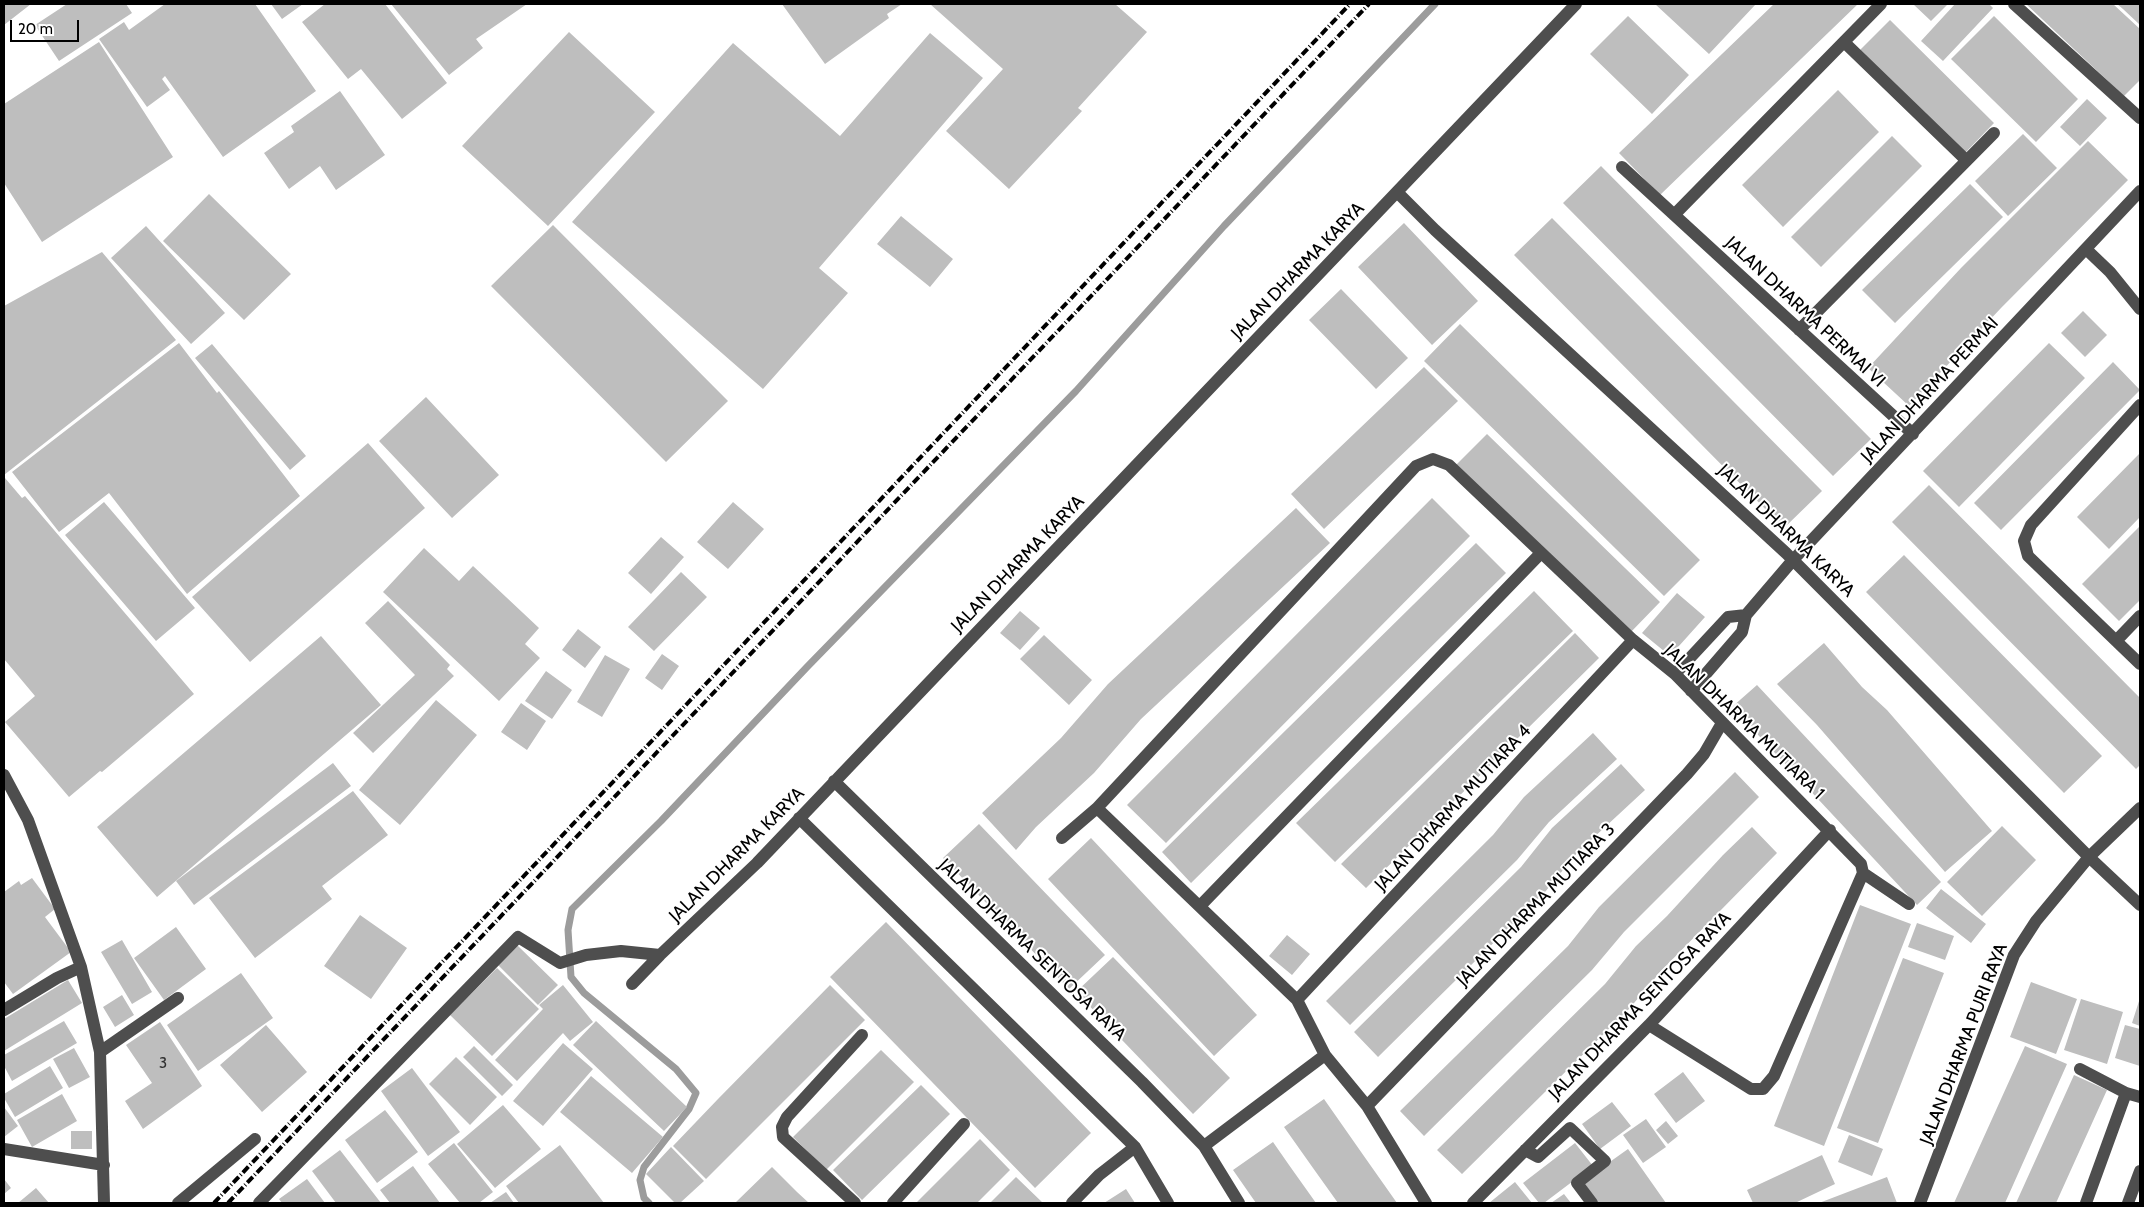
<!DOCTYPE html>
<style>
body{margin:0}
#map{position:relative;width:2144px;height:1207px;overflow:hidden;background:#fff;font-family:Cabin,sans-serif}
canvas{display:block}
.frame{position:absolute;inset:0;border:5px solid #000;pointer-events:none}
.scale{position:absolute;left:10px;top:20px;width:69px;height:22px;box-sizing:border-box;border:2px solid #000;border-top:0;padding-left:6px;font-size:15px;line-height:18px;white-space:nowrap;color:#000;-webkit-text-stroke:4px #fff;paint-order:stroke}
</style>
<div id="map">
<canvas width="2144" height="1207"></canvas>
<div class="frame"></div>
<div class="scale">20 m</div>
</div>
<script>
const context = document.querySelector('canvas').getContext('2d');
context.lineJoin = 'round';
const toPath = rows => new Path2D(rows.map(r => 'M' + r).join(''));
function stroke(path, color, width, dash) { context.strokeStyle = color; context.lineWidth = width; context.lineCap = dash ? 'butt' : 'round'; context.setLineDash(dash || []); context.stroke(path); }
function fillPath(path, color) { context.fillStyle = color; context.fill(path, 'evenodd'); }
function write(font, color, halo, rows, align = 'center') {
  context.font = font + ' Cabin,sans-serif'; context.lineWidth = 4; context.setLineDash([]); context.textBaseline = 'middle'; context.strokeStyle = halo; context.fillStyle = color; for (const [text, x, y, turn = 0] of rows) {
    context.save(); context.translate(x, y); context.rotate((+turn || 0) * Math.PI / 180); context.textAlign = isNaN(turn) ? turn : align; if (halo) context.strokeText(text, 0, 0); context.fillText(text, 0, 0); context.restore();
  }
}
stroke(toPath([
 [649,1203,644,1198,640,1180,644,1167,689,1109,696,1093,676,1069,584,993,571,977,568,930,572,909,661,821,807,667,1076,391,1224,226,1435,4]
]), '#9c9c9c', 7);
fillPath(toPath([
 [4,4,31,4,4,25],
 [67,4,126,4,132,13,59,61,35,25],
 [165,4,255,4,316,91,223,157,165,76,162,79,170,90,147,107,99,39,124,22,129,30],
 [271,4,303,4,282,19],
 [325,4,385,4,447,83,402,119,361,69,348,79,302,22],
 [391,4,527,4,476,39,483,48,449,75],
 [782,4,902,4,887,14,889,18,825,64],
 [930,4,1115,4,1147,32,1078,108,1082,111,1009,189,946,131,1003,69],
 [1655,4,1756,4,1709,54],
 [1774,4,1858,4,1660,195,1619,153],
 [1913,4,1948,4,1931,21],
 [1955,4,1989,4,1993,8,1943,61,1921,41],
 [2026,4,2113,4,2140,29,2140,80,2124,96],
 [2117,4,2140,4,2140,25,2123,9],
 [1628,16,1689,75,1652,114,1590,54],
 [1994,16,2078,99,2036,142,1951,59],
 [1890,20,1994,123,1965,153,1860,50],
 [569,32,655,112,548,226,462,146],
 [930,33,983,78,819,268,848,293,763,389,572,222,733,43,840,136],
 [99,42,173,157,42,242,4,183,4,104],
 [1838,90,1879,132,1783,227,1742,185],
 [340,91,385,155,336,190,320,166,289,189,264,153,294,132,291,126],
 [2087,99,2107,118,2080,146,2060,127],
 [2023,134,2057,168,2008,216,1975,181],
 [1892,136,1922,166,1821,267,1791,237],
 [2088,141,2128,180,2001,308,1909,406,1868,368,1961,268],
 [1601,166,1871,439,1833,476,1563,203],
 [1970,184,2003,217,1895,323,1862,290],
 [209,194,291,274,244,320,163,241],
 [901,216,953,259,930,287,877,244],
 [1552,218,1822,491,1784,528,1514,255],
 [1404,223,1478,301,1432,345,1358,267],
 [553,225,728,401,666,462,491,286],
 [146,226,225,313,191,344,111,258],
 [102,252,176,340,4,475,4,306],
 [1341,289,1408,358,1376,389,1309,320],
 [2083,311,2107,335,2085,357,2061,333],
 [1460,324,1700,560,1664,596,1424,361],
 [179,343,217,393,219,391,300,496,187,594,109,493,59,532,12,472],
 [2049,343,2085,378,1959,507,1923,471],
 [212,344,306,456,290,470,195,358],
 [2113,362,2140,390,2001,530,1974,503],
 [1424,367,1458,401,1324,529,1291,494],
 [426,397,499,475,452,518,379,441],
 [1487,434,1660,602,1630,633,1456,465],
 [368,443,425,508,250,662,192,597],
 [2140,453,2140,517,2109,549,2077,517],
 [5,478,22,498,25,496,194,694,102,772,100,771,69,797,5,722,35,696,4,659],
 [1929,485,2140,698,2140,765,2136,769,1892,522],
 [1432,498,1470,536,1166,843,1127,805],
 [104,502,195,608,156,641,65,535],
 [733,502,764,529,728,569,697,542],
 [1296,508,1330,543,1141,719,1094,773,1036,827,1016,850,982,813,1061,738,1108,684],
 [2140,526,2140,600,2119,621,2082,584],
 [661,537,684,557,651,594,628,573],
 [1476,543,1506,573,1191,883,1162,852],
 [424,548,459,581,473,566,539,628,525,644,540,658,499,701,383,592],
 [1904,555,2102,756,2064,793,1866,592],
 [681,572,707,597,654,651,628,627],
 [1534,591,1573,631,1335,862,1296,823],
 [1677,593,1705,617,1670,656,1642,633],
 [388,601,450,665,447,669,454,676,373,753,353,733,415,675,365,623],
 [1020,611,1040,628,1020,650,1000,633],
 [578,629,601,647,585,668,562,650],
 [1575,633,1599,658,1366,888,1341,864],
 [1044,635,1092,680,1069,705,1020,659],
 [321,636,381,705,157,897,97,827],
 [1824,643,1862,687,1887,710,1992,831,1945,872,1817,725,1777,684],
 [662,654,679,666,662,690,645,678],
 [605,655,630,669,602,717,577,702],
 [546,671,572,690,552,719,525,701],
 [1757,685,1941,882,1917,905,1732,707],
 [436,700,477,735,400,825,359,790],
 [521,703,546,721,527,750,501,732],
 [1593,733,1617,759,1549,822,1517,860,1350,1025,1326,1001,1493,835,1524,797],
 [333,763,351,786,194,905,176,881],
 [1621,764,1645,790,1577,853,1545,892,1378,1057,1354,1032,1521,867,1552,828],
 [1735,772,1759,797,1624,932,1592,970,1424,1136,1400,1111,1568,946,1599,907],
 [353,791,388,835,322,886,332,899,255,958,209,898],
 [979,824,1105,955,1069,989,943,858],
 [2002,826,2036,860,1982,916,1947,882],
 [1752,827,1777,853,1661,971,1629,1009,1462,1174,1437,1150,1605,984,1636,946,1667,916,1723,855],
 [1091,838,1257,1015,1214,1056,1048,879],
 [32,878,55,909,45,917,71,952,13,994,4,982,4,892,19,881,21,885],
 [1941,889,1986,924,1971,943,1926,908],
 [1860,905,1911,924,1824,1146,1774,1126],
 [360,915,407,948,371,999,324,966],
 [886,922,1091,1133,1035,1188,830,977],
 [1917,923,1954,936,1945,960,1908,947],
 [176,927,206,969,164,1000,134,958],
 [1287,935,1310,954,1292,975,1269,956],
 [122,940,152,992,132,1004,101,952],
 [517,945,558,985,538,1005,497,964],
 [1113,957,1230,1078,1193,1114,1076,992],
 [1903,958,1944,973,1878,1143,1837,1128],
 [497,968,539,1009,492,1056,450,1015],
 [241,973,273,1018,198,1071,167,1025],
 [68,980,82,1003,4,1051,4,1019],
 [2031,982,2077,999,2056,1054,2010,1037],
 [563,985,593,1022,570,1041,563,1033,517,1081,495,1060,543,1009,539,1005],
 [830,985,865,1020,752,1133,718,1099],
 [122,995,134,1015,115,1027,103,1007],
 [2140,998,2140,1026,2132,1023],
 [2081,999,2123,1012,2107,1064,2064,1050],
 [64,1021,77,1043,12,1081,4,1066,4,1055],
 [596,1021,687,1107,664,1131,573,1045],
 [160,1022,202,1086,143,1129,125,1101,152,1083,126,1045],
 [266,1025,307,1072,262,1112,220,1065],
 [2125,1025,2140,1029,2140,1066,2115,1058],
 [563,1043,593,1069,543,1126,513,1101],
 [474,1046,513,1085,502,1096,463,1057],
 [2025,1046,2067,1064,2005,1203,1954,1203],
 [74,1048,90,1077,69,1088,53,1059],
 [881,1050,914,1082,826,1170,793,1137],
 [456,1057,497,1097,470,1125,429,1084],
 [50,1066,63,1088,15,1117,4,1098,4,1094],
 [412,1068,460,1132,428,1156,381,1091],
 [1683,1072,1705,1101,1676,1123,1654,1094],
 [2074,1075,2107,1090,2056,1203,2016,1203],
 [591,1076,663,1137,632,1173,560,1112],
 [921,1085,950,1114,862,1200,833,1170],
 [62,1094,77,1121,32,1147,17,1120],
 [718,1099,752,1133,706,1179,673,1146],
 [1324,1099,1366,1159,1397,1203,1338,1203,1313,1168,1284,1127],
 [1612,1102,1631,1126,1600,1149,1582,1124],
 [503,1105,541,1149,495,1188,457,1144],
 [4,1107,18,1126,4,1137],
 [385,1110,418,1152,377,1183,345,1140],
 [1646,1119,1666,1147,1643,1163,1623,1135],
 [1666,1121,1678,1136,1668,1144,1656,1130],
 [71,1131,92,1131,92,1149,71,1149],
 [1849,1135,1883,1149,1872,1176,1838,1162],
 [980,1139,1010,1170,977,1203,916,1203],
 [1273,1142,1289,1165,1316,1203,1256,1203,1249,1193,1233,1170],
 [454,1143,493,1192,479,1203,460,1203,428,1164],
 [1575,1143,1593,1166,1544,1203,1539,1203,1523,1183],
 [560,1145,604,1203,519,1203,506,1186],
 [671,1147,704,1181,680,1203,675,1203,646,1174],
 [1628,1149,1666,1203,1598,1203,1583,1181],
 [340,1150,381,1203,336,1203,312,1171],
 [1822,1155,1835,1184,1795,1203,1753,1203,1747,1190],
 [413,1166,440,1203,390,1203,380,1190],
 [772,1167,797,1192,809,1203,735,1203],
 [1016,1177,1043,1203,990,1203],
 [1887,1177,1897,1203,1819,1203],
 [4,1179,11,1188,4,1194],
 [307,1179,325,1203,282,1203,279,1199],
 [1515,1182,1532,1203,1489,1203],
 [36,1188,49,1203,18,1203],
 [1126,1189,1135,1203,1104,1203],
 [506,1192,514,1203,490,1203],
 [1564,1194,1571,1203,1551,1203]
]), '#bebebe');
stroke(toPath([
 [2014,4,2140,118],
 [1844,42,1966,160],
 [1622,167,1913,434],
 [1397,192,1435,230,1786,553,2089,857,2140,905],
 [1674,215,1881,4],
 [2087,250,2110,272,2140,309],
 [1799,330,1994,133],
 [2140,405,2031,525,2024,541,2028,556,2140,664],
 [2116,641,2140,616],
 [1675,674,1728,617,1746,615],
 [1691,691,1742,632,1746,615,1793,560,2140,191],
 [4,775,28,820,81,967,100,1052,104,1203],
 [834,781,1142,1082,1204,1146,1239,1203],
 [799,818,1135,1147,1168,1203],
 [1062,838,1097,808],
 [1863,873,1909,904],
 [1200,906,1541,553],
 [632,984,660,955,757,863,1576,4],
 [1297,1000,1633,640],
 [4,1010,57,978,81,967],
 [100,1052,178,998],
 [1325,1055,1297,1000,1097,808,1416,466,1433,459,1449,465,1633,640,1675,674,1861,864,1863,873,1774,1076,1763,1089,1751,1089,1649,1025],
 [2080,1069,2126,1093,2140,1097],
 [1367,1106,1687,774,1704,754,1722,723],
 [1204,1146,1325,1055,1367,1106,1426,1203],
 [4,1149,104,1165],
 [1525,1150,1538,1157,1570,1128,1605,1161,1577,1183,1592,1203],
 [178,1203,255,1139],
 [259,1203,518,937,560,963,586,955,621,951,660,955],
 [855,1203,783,1137,782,1127,787,1117,862,1035],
 [893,1203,964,1124],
 [1072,1203,1099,1175,1135,1147],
 [1473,1203,1649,1025,1830,830],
 [1920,1203,2014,955,2036,921,2089,857,2140,808],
 [2086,1203,2126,1093],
 [2128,1203,2140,1171]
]), '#4e4e4e', 12);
stroke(toPath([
 [214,1203,1350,4],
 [228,1203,1369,4]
]), '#000', 4, [8, 2.5, 1, 2.5]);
write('15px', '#303030', null, [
 ["3",163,1064]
]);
write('18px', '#000', '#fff', [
 ["JALAN DHARMA KARYA",1298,271,-46],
 ["JALAN DHARMA PERMAI VI",1805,312,43],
 ["JALAN DHARMA PERMAI",1930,390,-47],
 ["JALAN DHARMA KARYA",1786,531,44],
 ["JALAN DHARMA KARYA",1018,564,-46],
 ["JALAN DHARMA MUTIARA 1",1744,722,44],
 ["JALAN DHARMA MUTIARA 4",1453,808,-47],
 ["JALAN DHARMA KARYA",737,855,-45],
 ["JALAN DHARMA MUTIARA 3",1536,905,-46],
 ["JALAN DHARMA SENTOSA RAYA",1032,950,44],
 ["JALAN DHARMA SENTOSA RAYA",1640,1006,-46],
 ["JALAN DHARMA PURI RAYA",1964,1044,-69]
]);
</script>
